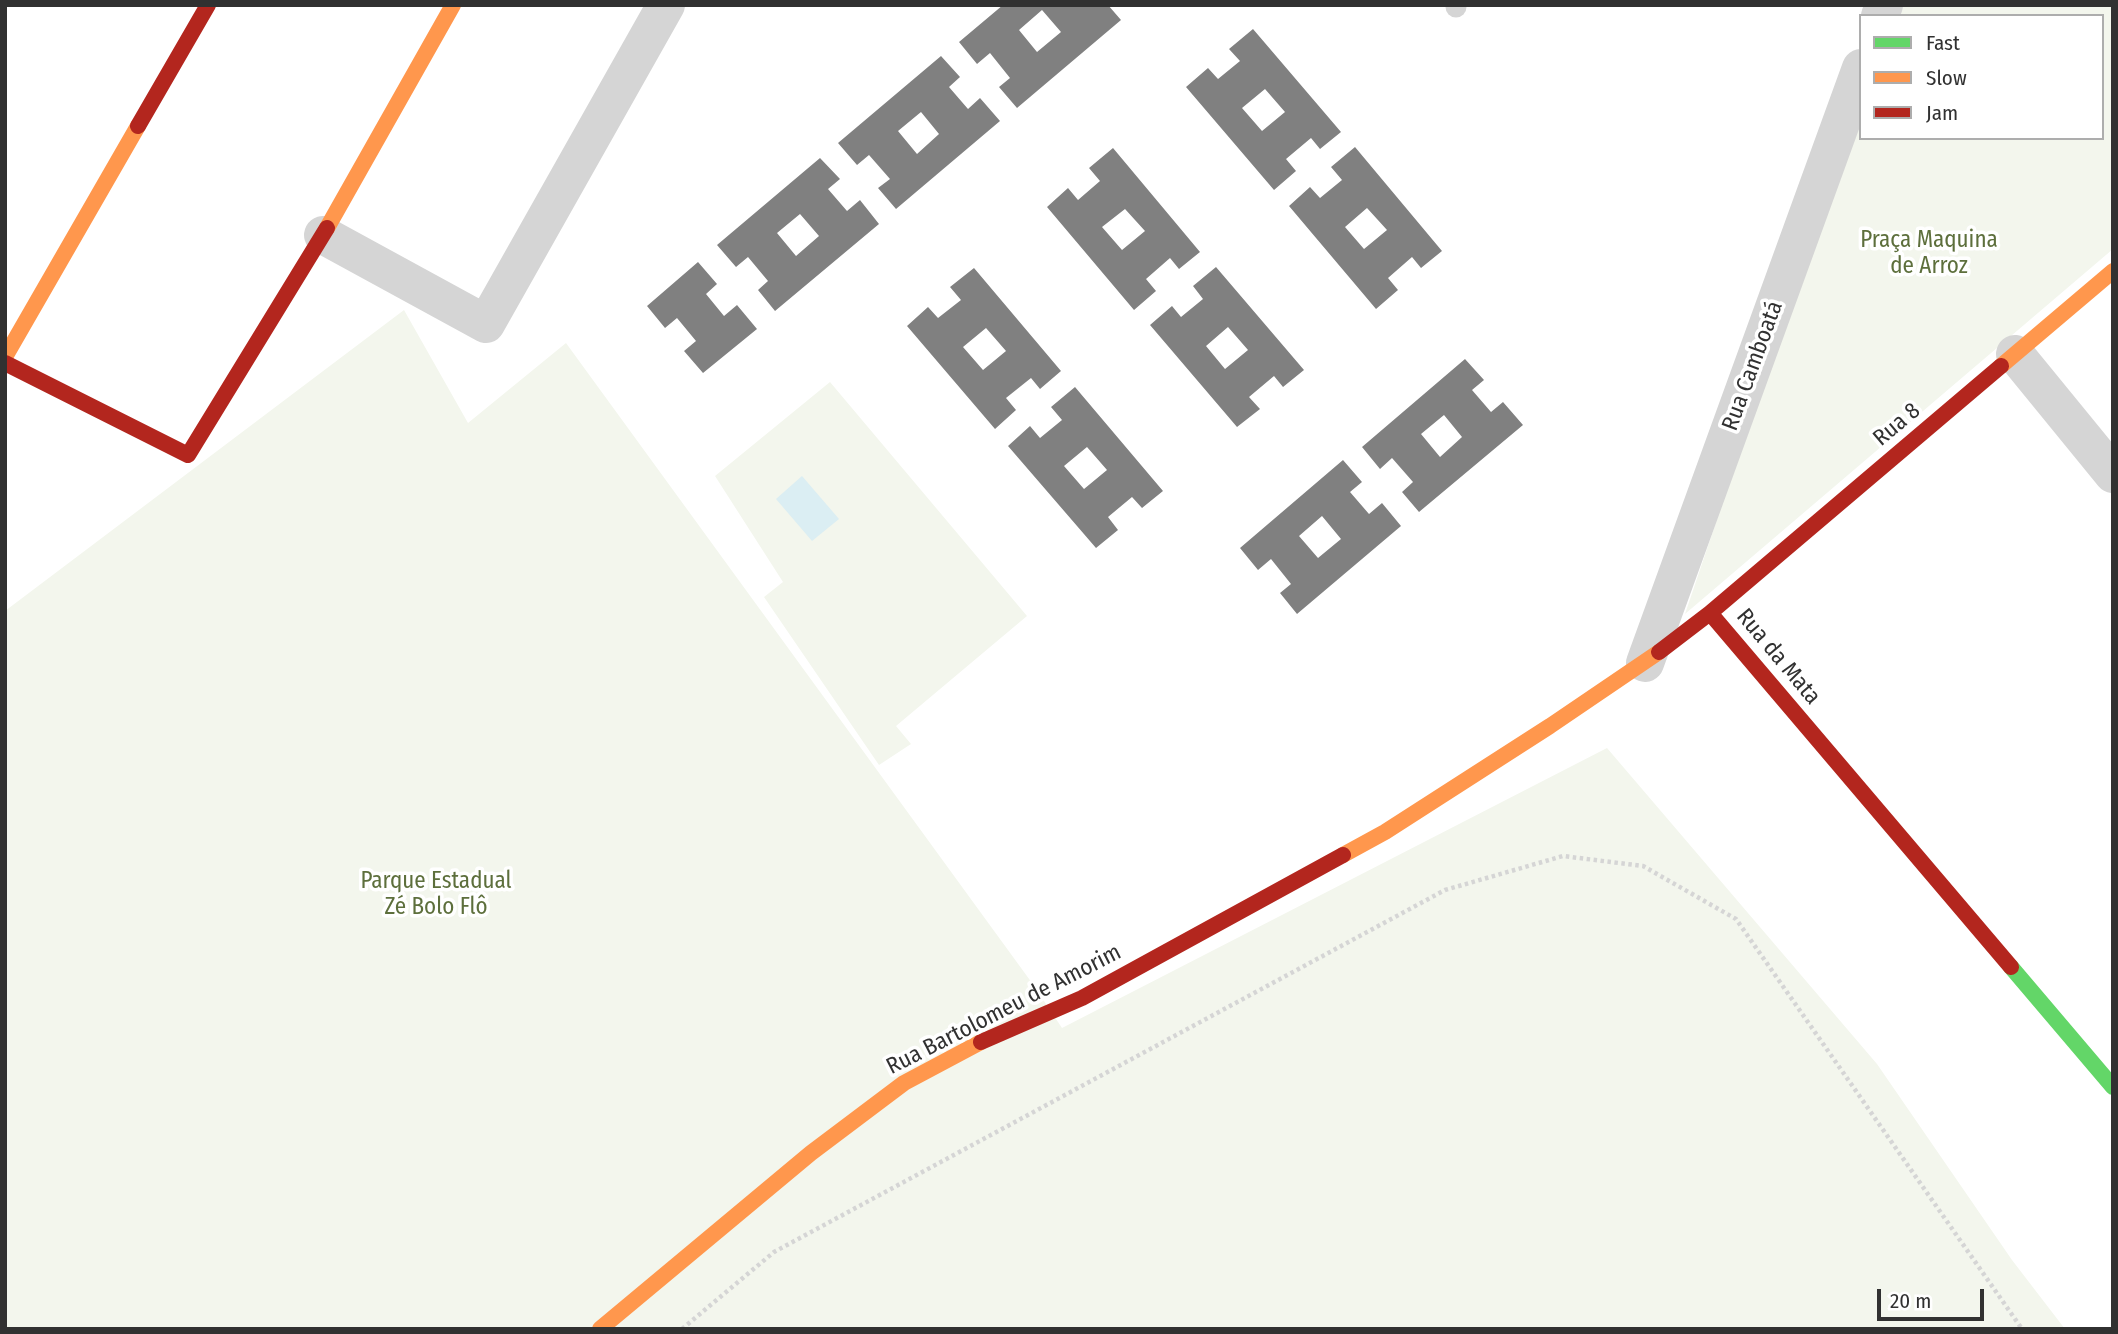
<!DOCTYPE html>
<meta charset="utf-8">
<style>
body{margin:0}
#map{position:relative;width:2118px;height:1334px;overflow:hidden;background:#fff;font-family:"Fira Sans Condensed",sans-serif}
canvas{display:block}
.frame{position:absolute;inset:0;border:7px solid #313131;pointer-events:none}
.legend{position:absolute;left:1859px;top:14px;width:245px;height:126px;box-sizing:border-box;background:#fff;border:2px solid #adadad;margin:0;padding:9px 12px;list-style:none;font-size:21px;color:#313131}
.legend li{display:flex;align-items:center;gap:14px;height:35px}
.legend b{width:35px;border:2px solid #adadad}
.scale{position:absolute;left:1877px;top:1289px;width:107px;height:32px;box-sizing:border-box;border:4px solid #313131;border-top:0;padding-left:9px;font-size:21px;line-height:24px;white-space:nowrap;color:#313131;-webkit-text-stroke:5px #fff;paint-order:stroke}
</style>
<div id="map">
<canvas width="2118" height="1334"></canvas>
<div class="frame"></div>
<ul class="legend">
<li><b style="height:9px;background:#63d668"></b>Fast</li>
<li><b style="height:9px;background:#ff974d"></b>Slow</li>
<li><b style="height:9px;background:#b3261e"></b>Jam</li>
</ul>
<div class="scale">20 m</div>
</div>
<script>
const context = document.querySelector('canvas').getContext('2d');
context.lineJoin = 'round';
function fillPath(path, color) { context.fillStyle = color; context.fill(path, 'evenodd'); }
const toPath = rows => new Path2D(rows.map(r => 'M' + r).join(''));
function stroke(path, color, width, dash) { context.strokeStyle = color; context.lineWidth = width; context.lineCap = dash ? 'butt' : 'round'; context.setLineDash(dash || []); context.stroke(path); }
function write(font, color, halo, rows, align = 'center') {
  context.font = font + ' "Fira Sans Condensed",sans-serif'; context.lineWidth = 7; context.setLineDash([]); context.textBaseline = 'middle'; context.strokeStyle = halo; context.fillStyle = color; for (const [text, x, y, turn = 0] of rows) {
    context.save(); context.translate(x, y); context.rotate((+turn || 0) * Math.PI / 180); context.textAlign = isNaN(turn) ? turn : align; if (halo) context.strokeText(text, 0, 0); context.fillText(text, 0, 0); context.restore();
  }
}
fillPath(toPath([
 [1890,5,2113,5,2113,249,1685,614,1861,93,1861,138,2102,138,2102,16,1887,16],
 [404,310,468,423,566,343,1032,983,1062,1028,1607,748,1877,1064,2012,1260,2065,1329,5,1329,5,611],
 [830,382,1027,616,896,726,911,744,879,765,764,597,783,582,715,476]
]), '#f3f6ed');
fillPath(toPath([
 [802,476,839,519,812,541,776,499]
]), '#dbeef3');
fillPath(toPath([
 [1003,5,1087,5,1088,7,1091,5,1108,5,1121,20,1017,108,999,87,1010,78,990,53,977,64,959,42],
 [1042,10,1061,32,1037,52,1019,30],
 [1253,29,1341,132,1320,149,1311,138,1286,159,1296,171,1274,190,1186,87,1208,68,1218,79,1240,61,1229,49],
 [1265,89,1285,112,1262,131,1242,108],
 [941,56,960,77,949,87,968,109,980,98,1000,121,896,209,878,188,890,179,869,155,857,165,838,143],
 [921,112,939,134,917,154,898,131],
 [1355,147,1442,251,1421,268,1412,257,1388,278,1398,290,1376,309,1289,206,1310,187,1320,198,1342,180,1331,167],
 [1367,208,1387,230,1364,249,1345,227],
 [1113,148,1200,252,1179,269,1170,258,1146,279,1156,291,1134,310,1047,207,1068,188,1078,200,1100,181,1089,168],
 [1125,209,1145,231,1122,250,1102,227],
 [820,158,840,179,828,189,847,211,860,200,879,224,775,311,758,290,768,281,748,257,736,267,717,245],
 [800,214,819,236,796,256,777,233],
 [698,262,717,284,706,294,724,316,737,305,757,329,703,373,684,351,696,341,677,318,665,328,647,306],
 [1216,267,1304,370,1283,387,1274,376,1249,397,1260,409,1237,427,1150,325,1172,306,1181,317,1203,299,1193,286],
 [1228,327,1248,350,1225,369,1206,346],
 [974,268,1061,371,1040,389,1031,378,1006,398,1016,410,995,429,907,326,928,307,938,318,961,300,950,287],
 [986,328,1006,351,983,370,963,347],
 [1465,359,1484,380,1472,390,1491,412,1503,402,1523,425,1419,512,1402,492,1413,482,1392,458,1380,469,1362,447],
 [1444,415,1462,437,1440,457,1421,434],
 [1075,387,1163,491,1142,508,1132,497,1108,517,1118,530,1096,548,1008,446,1030,426,1040,438,1062,420,1051,407],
 [1087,447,1107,470,1084,489,1064,466],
 [1343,460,1362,482,1350,492,1369,514,1382,503,1401,526,1297,614,1280,593,1291,584,1271,559,1258,570,1240,548],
 [1322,516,1341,539,1318,558,1299,536]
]), '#808080');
stroke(toPath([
 [682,1329,774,1252,1445,890,1563,856,1643,866,1736,919,2022,1329]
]), '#d5d5d5', 4.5, [3.5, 3.5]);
stroke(toPath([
 [1456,7,1456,5]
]), '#d5d5d5', 21);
stroke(toPath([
 [1880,16,1884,5],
 [323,235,486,324,666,5],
 [2015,354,2113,474],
 [1645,663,1861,68]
]), '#d5d5d5', 38);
stroke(toPath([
 [2011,967,2113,1087]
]), '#63d668', 16);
stroke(toPath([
 [327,228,453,5],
 [5,357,138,126],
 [2001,366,2113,271],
 [1343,855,1385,832,1550,726,1659,652],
 [600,1329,811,1153,904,1083,981,1042]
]), '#ff974d', 16);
stroke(toPath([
 [138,126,208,5],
 [5,363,188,455,327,228],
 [1710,613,2011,967],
 [1659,652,1710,613,2001,366],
 [981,1042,1082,998,1343,855]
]), '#b3261e', 16);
write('23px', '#5d6f3c', '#fff', [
 ["Praça Maquina",1929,241],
 ["de Arroz",1929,267],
 ["Parque Estadual",436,882],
 ["Zé Bolo Flô",436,908]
]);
write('23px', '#313131', '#fff', [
 ["Rua Camboatá",1753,366,-70],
 ["Rua 8",1897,425,-40],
 ["Rua da Mata",1778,657,50],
 ["Rua Bartolomeu de Amorim",1004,1010,-27]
]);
</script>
